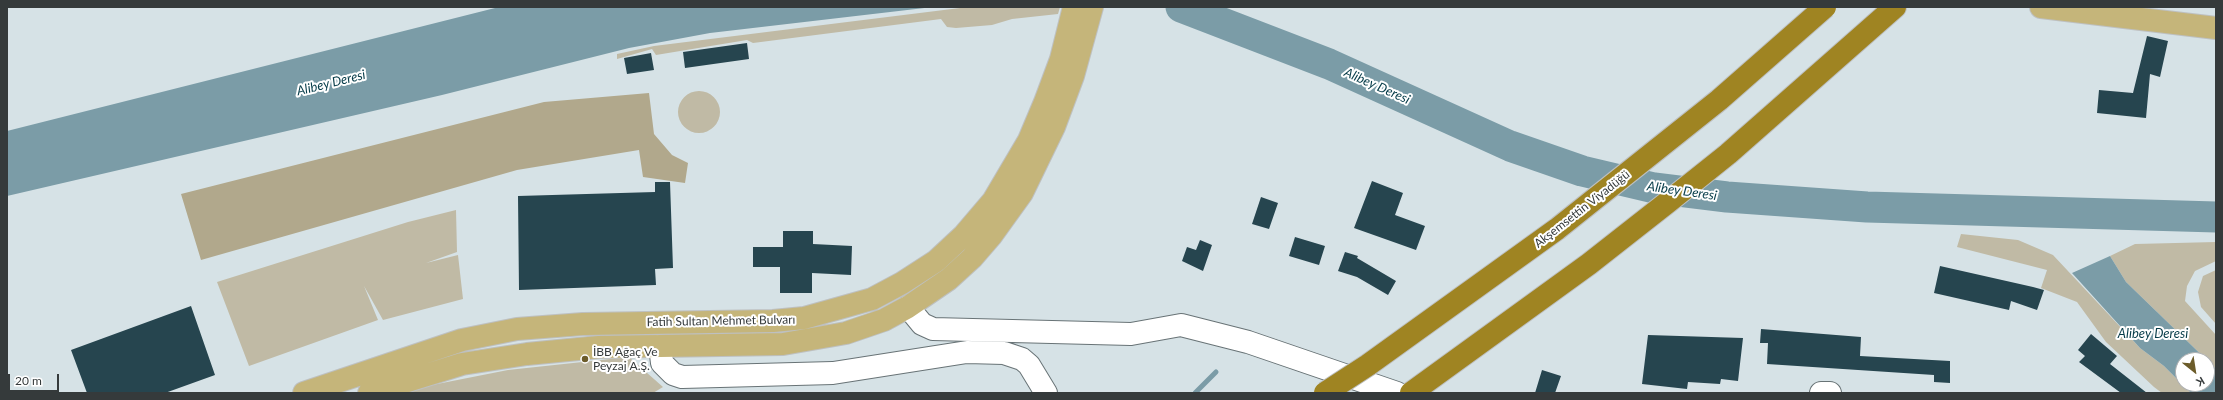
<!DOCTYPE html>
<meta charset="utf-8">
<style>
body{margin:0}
#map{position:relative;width:2223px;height:400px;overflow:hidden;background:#d6e2e6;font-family:Lato,sans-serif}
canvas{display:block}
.frame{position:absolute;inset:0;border:8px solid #353a3b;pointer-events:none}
.north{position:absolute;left:2175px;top:352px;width:40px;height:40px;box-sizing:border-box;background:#fff;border:1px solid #aeb0b1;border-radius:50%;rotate:150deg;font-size:11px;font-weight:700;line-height:16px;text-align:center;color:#353a3b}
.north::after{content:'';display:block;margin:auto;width:14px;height:18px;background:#6c5c2a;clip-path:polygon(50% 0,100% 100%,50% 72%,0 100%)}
.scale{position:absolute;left:8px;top:374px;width:51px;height:18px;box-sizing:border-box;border:2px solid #353a3b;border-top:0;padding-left:5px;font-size:12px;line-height:14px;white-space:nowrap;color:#353a3b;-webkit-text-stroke:3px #fff;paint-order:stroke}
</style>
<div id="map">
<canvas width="2223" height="400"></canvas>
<div class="frame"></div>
<div class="north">K</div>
<div class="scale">20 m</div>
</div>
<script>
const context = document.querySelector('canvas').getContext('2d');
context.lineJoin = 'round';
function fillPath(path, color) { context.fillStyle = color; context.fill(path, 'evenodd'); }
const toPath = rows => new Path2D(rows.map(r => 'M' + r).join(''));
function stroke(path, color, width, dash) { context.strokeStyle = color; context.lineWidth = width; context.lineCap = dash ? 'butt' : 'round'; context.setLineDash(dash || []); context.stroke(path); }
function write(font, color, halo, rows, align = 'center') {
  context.font = font + ' Lato,sans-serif'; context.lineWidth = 4; context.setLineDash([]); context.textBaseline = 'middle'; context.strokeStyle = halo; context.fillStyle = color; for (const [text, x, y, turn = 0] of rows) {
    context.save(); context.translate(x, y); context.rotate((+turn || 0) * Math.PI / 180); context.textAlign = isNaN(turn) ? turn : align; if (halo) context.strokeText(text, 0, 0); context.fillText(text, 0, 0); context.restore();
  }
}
fillPath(toPath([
 [968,7,1060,7,1058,14,1012,19,992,25,956,28,947,27,941,19,753,43,747,40,656,55,652,49,617,59,617,54,654,46],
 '678 112a21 21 0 1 1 42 0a21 21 0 1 1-42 0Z',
 [456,210,457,252,426,263,458,255,463,299,383,320,364,286,378,320,249,366,217,282,408,222],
 [1961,234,2018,240,2053,255,2140,348,2164,366,2191,393,2162,393,2154,387,2106,342,2077,302,2041,288,2047,270,1957,247],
 [2216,242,2216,261,2195,271,2187,286,2185,301,2216,335,2216,369,2126,282,2110,256,2135,244],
 [2216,270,2216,324,2201,307,2198,292,2203,276],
 [629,357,663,387,653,393,404,393,422,387,508,370]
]), '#c0baa5');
fillPath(toPath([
 [649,93,654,134,672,155,688,163,685,183,643,177,639,150,517,170,201,260,181,194,544,102]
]), '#b1a88c');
fillPath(toPath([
 [499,7,933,7,710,33,629,48,442,95,7,196,7,131],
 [2110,256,2126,282,2216,369,2216,393,2191,393,2164,366,2140,348,2072,273],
 [2183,360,2207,360,2207,384,2183,384]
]), '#7b9ca7');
stroke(toPath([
 [1195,393,1216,372]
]), '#7b9ca7', 5);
stroke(toPath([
 [1181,7,1329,64,1510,146,1582,171,1654,188,1727,197,1867,207,2216,217]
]), '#7b9ca7', 31);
fillPath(toPath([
 [2147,36,2168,41,2160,77,2150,74,2146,118,2097,113,2099,90,2133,93],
 [747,43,749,59,685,68,683,52],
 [651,53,654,70,627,74,624,58],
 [1372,181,1403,193,1395,215,1425,226,1416,250,1354,228],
 [655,182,670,182,673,268,655,269,656,285,519,290,518,196,655,192],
 [1261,197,1278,203,1269,229,1252,224],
 [783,231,813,231,813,244,852,246,851,275,812,273,812,293,780,293,780,267,753,267,753,247,783,247],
 [1295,237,1325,246,1319,265,1289,256],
 [1200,240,1212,245,1203,271,1182,261,1187,247,1196,250],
 [1345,252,1358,256,1357,258,1396,281,1388,295,1357,277,1338,271],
 [1940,266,2033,287,2044,290,2037,310,2011,301,2009,310,1934,293],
 [191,306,215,375,165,393,87,393,71,350],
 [1761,329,1861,337,1860,356,1950,361,1950,383,1934,382,1934,375,1767,364,1768,343,1760,343],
 [2091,334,2117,356,2110,364,2147,393,2121,393,2079,362,2085,356,2078,350],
 [1648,335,1743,338,1738,381,1721,379,1720,384,1688,382,1687,389,1642,384],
 [1542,370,1561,376,1555,393,1535,393]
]), '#26454f');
const minor = toPath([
 [908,307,922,324,933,329,1131,334,1181,325,1248,342,1397,393],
 [660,346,662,363,673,374,682,377,833,373,967,352,1004,353,1022,359,1029,365,1046,393],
 [1821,393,1830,393]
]);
const major = toPath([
 [2041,7,2216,28],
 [304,393,462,340,517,329,583,324,773,321,804,318,872,299,902,283,936,261,964,235,993,201,1029,140,1045,102,1061,59,1074,7],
 [369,393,462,364,527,354,599,347,783,344,846,333,884,320,908,307,949,279,972,258,991,236,1022,193,1054,127,1073,76,1092,7]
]);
const highway = toPath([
 [1411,393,1589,264,1668,202,1728,154,1895,7]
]);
stroke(minor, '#687376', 24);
stroke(major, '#bec0c0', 24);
stroke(highway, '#bec0c0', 24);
stroke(minor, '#fff', 22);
stroke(major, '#c5b57a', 22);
stroke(highway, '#9f8422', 22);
const highwayBridge = toPath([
 [1325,393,1368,365,1557,229,1719,100,1825,7]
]);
stroke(highwayBridge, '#bec0c0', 24, []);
stroke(highwayBridge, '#9f8422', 22);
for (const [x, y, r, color] of [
 [585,359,4,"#6c5c2a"]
]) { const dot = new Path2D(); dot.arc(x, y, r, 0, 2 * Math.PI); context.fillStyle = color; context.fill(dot); stroke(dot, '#fff', 1.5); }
write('12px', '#353a3b', '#fff', [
 ["Akşemsettin Viyadüğü",1582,209,-38],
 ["Fatih Sultan Mehmet Bulvarı",721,321,-1]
]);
write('12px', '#353a3b', '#fff', [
 ["İBB Ağaç Ve",593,352],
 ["Peyzaj A.Ş.",593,366]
], 'left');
write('italic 13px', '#053b48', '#fff', [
 ["Alibey Deresi",331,83,-14],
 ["Alibey Deresi",1377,86,24],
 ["Alibey Deresi",1682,191,8],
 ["Alibey Deresi",2153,334]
]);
</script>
